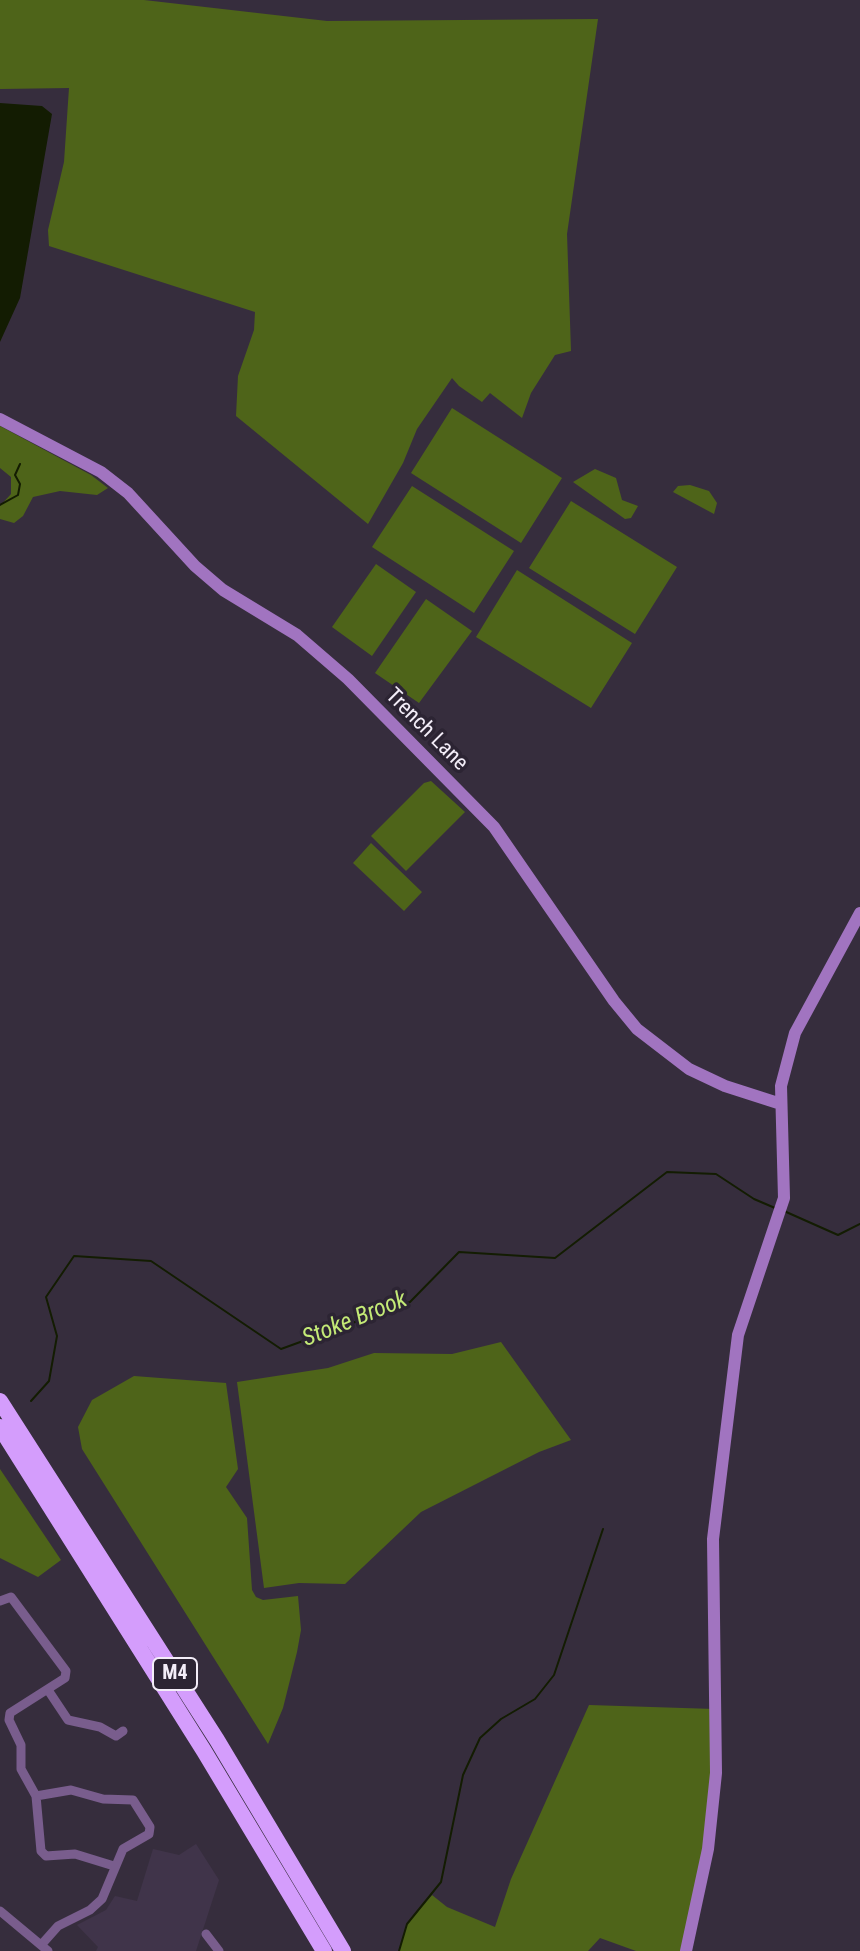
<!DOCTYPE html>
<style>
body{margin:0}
canvas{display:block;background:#362d3d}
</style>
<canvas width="860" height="1951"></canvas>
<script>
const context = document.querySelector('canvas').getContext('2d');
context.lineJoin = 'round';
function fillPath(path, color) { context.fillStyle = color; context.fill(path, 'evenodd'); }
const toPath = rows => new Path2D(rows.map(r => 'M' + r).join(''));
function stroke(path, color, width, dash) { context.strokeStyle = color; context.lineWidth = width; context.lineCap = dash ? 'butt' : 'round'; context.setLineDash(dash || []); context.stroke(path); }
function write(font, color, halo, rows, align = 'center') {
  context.font = font + ' "Roboto Condensed",sans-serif'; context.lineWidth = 7; context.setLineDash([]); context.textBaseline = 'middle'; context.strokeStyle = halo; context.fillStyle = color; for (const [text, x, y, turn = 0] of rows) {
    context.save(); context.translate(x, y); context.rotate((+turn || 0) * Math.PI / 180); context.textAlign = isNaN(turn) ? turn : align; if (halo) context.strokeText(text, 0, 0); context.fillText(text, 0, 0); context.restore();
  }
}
fillPath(toPath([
 [196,1844,219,1880,196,1951,96,1951,98,1947,77,1925,106,1910,115,1896,137,1901,153,1849,179,1855]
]), '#40344a');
fillPath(toPath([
 [0,0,144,0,327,21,598,19,567,234,571,351,555,355,531,393,522,418,490,393,482,402,459,386,452,378,417,429,403,463,368,524,236,416,238,376,254,330,255,312,49,246,48,230,64,162,69,88,0,89],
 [452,408,562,478,521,543,411,473],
 [0,426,91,475,108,488,97,495,60,491,33,497,23,516,14,523,0,519,0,506,11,494,11,477,0,468],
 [595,469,616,478,622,500,638,506,631,518,625,519,573,482],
 [690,485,709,491,717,503,714,514,673,492,678,486],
 [412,486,514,551,474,613,372,547],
 [571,501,677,567,635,634,529,568],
 [376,564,416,592,372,656,332,627],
 [517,570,632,643,591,708,476,637],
 [426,599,472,631,419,703,375,673],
 [431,781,465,812,406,871,371,836,424,783],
 [371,843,422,892,404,911,353,863],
 [501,1342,571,1440,539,1452,421,1512,345,1584,299,1583,264,1588,237,1382,328,1368,374,1353,452,1354],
 [134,1376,226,1383,238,1469,226,1487,247,1518,252,1590,256,1597,263,1600,298,1596,301,1630,297,1652,283,1708,268,1744,82,1449,78,1427,92,1400],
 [0,1469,61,1560,38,1577,0,1558],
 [589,1705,714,1709,716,1773,686,1951,636,1951,600,1938,588,1951,399,1951,407,1924,432,1895,447,1907,495,1927,511,1879]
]), '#4e6419');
fillPath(toPath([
 [0,103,42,106,52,114,20,298,0,342]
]), '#131c02');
stroke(toPath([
 [0,505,18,495,20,484,15,475,20,464],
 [784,1211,838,1235,860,1224],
 [31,1401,49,1381,57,1336,46,1297,74,1256,151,1261,281,1349,410,1302,459,1252,555,1258,667,1172,716,1174,754,1199,775,1208],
 [399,1951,407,1924,441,1882,463,1775,480,1738,501,1719,535,1699,554,1675,603,1529]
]), '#131c02', 2);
stroke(toPath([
 [0,1601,11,1597,66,1671,65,1678,10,1713,9,1720,21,1745,21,1769,36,1796,41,1851,46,1856,75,1854,114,1866],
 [48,1690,68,1720,100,1727,116,1736,123,1731],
 [36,1796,71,1790,103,1799,133,1800,150,1827,149,1834,123,1849,102,1899,90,1910,58,1926,42,1944],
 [0,1911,48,1951],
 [206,1934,219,1951]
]), '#795d8d', 9);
stroke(toPath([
 [0,419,101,472,128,493,195,566,223,590,297,635,348,679,494,827,614,1001,637,1029,689,1069,725,1086,781,1104],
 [686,1951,708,1849,716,1773,713,1539,738,1335,784,1198,781,1086,795,1033,860,913]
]), '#a174c0', 12);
stroke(toPath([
 [0,1401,217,1740,343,1951],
 [0,1427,204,1751,324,1951]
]), '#d49dfc', 16);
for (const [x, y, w] of [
 [175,1674,44]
]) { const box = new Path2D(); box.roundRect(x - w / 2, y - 16, w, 32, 6); context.fillStyle = '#2c2433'; context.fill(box); stroke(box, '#f3edf8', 2); }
write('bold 20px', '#f3edf8', null, [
 ["M4",175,1674]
]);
write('22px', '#f3edf8', '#2c2433', [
 ["Trench Lane",426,730,45]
]);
write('italic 24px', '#c4ea77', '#2c2433', [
 ["Stoke Brook",355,1320,-22]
]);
</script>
